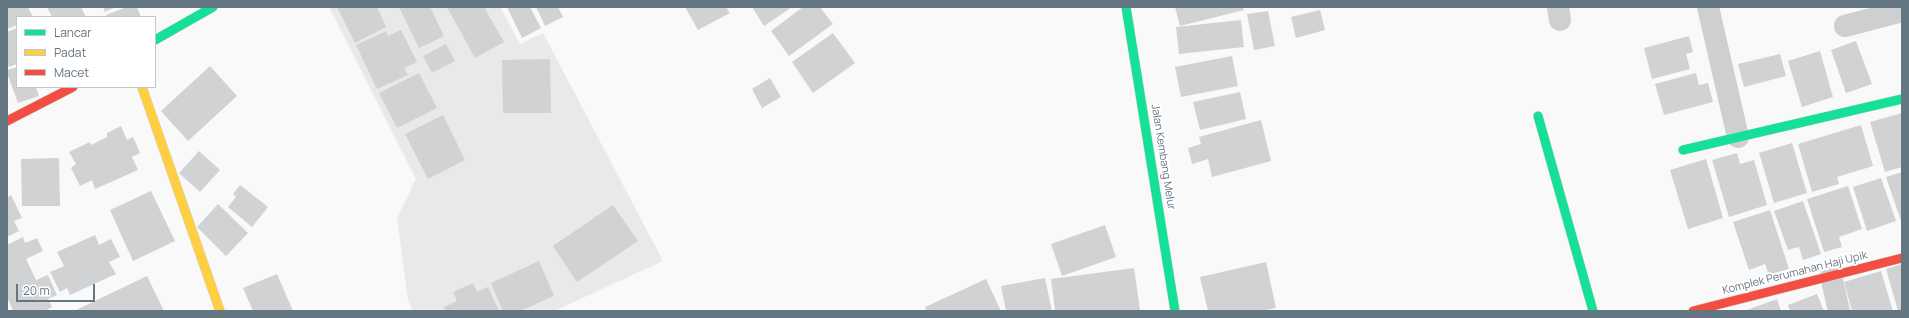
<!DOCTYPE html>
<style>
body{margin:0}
#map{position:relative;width:1909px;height:318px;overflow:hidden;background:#f9f9f9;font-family:Manrope,sans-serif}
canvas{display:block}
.frame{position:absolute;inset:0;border:8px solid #657683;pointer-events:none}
.legend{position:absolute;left:16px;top:16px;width:140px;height:72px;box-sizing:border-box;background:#fff;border:1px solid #c1c8cd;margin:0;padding:5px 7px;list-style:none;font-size:12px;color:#657683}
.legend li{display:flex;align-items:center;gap:8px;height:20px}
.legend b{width:20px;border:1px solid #c1c8cd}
.scale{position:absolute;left:16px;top:284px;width:79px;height:18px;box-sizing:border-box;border:2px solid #657683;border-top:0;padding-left:5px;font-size:12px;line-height:14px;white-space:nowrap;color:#657683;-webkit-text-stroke:3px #fff;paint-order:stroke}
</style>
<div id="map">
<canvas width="1909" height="318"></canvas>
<div class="frame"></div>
<ul class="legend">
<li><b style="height:5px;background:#16e098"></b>Lancar</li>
<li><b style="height:5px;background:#ffcf43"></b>Padat</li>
<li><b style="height:5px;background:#f24e42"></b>Macet</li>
</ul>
<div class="scale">20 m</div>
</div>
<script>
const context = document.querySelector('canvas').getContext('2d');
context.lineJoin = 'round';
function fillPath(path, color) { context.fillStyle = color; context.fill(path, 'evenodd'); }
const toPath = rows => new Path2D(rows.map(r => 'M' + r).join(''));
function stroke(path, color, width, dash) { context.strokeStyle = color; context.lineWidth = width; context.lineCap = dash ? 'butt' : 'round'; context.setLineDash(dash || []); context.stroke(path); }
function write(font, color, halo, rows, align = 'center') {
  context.font = font + ' Manrope,sans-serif'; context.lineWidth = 4; context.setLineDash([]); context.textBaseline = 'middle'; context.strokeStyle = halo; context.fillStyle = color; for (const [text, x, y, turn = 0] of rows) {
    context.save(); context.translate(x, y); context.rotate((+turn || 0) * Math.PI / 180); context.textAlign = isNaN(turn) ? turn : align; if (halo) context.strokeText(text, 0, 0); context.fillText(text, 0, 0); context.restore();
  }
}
fillPath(toPath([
 [329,7,500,7,520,44,543,33,663,261,554,311,413,311,408,300,397,218,416,179]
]), '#e8e9e9');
fillPath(toPath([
 [7,7,28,7,33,17,17,17,17,25,7,29],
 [47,7,81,7,86,17,52,17],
 [103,7,115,7,105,12],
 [127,7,137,7,141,17,107,17,106,15],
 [337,7,377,7,386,27,355,43],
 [399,7,430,7,444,36,419,48],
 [447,7,484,7,504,42,475,58],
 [507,7,530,7,541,28,522,38],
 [536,7,558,7,563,17,545,26],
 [685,7,726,7,730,13,698,30],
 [752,7,792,7,764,26],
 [803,7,820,7,833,24,789,56,771,31],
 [1175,7,1243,7,1244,10,1180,26],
 [1320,10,1325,30,1296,38,1291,17],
 [1268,11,1275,46,1254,50,1247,14],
 [1241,20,1244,47,1179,54,1176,27],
 [17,28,17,64,9,67,7,61,7,32],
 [401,30,417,62,404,68,408,75,377,89,356,45,386,31,388,36],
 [833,33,855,63,813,93,792,62],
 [1689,36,1693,52,1686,54,1690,69,1652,79,1644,48],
 [1856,41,1872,84,1846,93,1831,50],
 [446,44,455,61,432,73,423,56],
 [1820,51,1833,97,1802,107,1788,61],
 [1780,54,1786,76,1744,87,1738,64],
 [1232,56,1238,86,1181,97,1175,67],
 [550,59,551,113,503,113,502,60],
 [210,66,237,96,188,141,161,111],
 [17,67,17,87,36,87,39,96,18,103,7,73,7,70],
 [419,73,437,108,397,128,379,93],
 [1696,73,1699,85,1708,83,1713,102,1664,115,1655,84],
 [770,78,781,97,762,108,752,89],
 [1240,92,1246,119,1200,130,1193,102],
 [1902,113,1902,167,1885,172,1870,122],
 [443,115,465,160,428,179,405,134],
 [1261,120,1271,161,1212,177,1208,159,1192,164,1188,148,1201,144,1199,137],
 [1861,125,1873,166,1837,177,1839,184,1812,192,1798,144],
 [121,126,127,140,133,137,140,153,132,157,138,170,95,189,92,180,80,186,71,168,76,164,69,152,90,142,91,145,107,137,107,133],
 [1792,143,1807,193,1774,203,1759,153],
 [199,151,220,170,200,192,179,173],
 [1737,153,1740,164,1754,160,1767,205,1729,217,1712,160],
 [59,158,60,206,22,206,21,159],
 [1706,159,1723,218,1688,229,1670,170],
 [1902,172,1902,224,1886,177],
 [1881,178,1896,221,1867,231,1853,187],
 [240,185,268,207,252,227,228,207,236,197,233,194],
 [1848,186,1862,229,1839,237,1842,247,1824,252,1807,199],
 [151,191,175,241,133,261,110,210],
 [11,195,22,218,14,221,19,231,7,237,7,198],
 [1803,201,1821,254,1803,260,1799,247,1788,250,1774,211],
 [218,204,248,233,226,256,197,227],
 [613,205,638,241,577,282,553,246],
 [1770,210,1789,269,1769,275,1765,264,1749,270,1733,222],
 [1105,225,1116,257,1062,276,1051,244],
 [95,235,99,245,111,239,120,257,109,262,116,274,70,295,67,288,60,292,50,272,64,266,57,252],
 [23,237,25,243,37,238,43,251,26,259,36,280,48,275,57,295,48,299,52,307,45,311,13,311,7,297,7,245],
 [539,261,554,296,520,311,503,311,491,283],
 [1266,262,1276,308,1261,311,1208,311,1200,277],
 [1902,264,1902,311,1898,311,1886,269],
 [1134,268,1140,310,1055,311,1051,279],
 [1881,271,1893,311,1852,311,1844,282],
 [277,274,293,311,253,311,243,288],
 [147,276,164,311,74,311],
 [1045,278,1052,311,1006,311,1001,286],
 [986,279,1001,311,926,311,925,307],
 [473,283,477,292,488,287,499,311,445,311,444,307,457,301,453,292],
 [1817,294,1824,311,1790,311,1788,305],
 [1777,299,1781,311,1744,311]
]), '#d0d2d3');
const fast = toPath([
 [1126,7,1175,311],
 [155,40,213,7],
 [1538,116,1593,311],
 [1683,150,1902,99]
]);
const slow = toPath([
 [142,87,220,311]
]);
const jam = toPath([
 [7,121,73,87],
 [1693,311,1902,258]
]);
stroke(fast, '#d5d6d7', 10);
stroke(slow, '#d5d6d7', 10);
stroke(jam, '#d5d6d7', 10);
stroke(toPath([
 [1558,7,1560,20],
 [1708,7,1738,137],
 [1845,26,1902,11],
 [1831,276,1839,311]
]), '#cecfd0', 22);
stroke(fast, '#16e098', 9);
stroke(slow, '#ffcf43', 9);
stroke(jam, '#f24e42', 9);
write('11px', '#657683', '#fff', [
 ["Jalan Kembang Melur",1163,157,81],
 ["Komplek Perumahan Haji Upik",1795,273,-14]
]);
</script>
